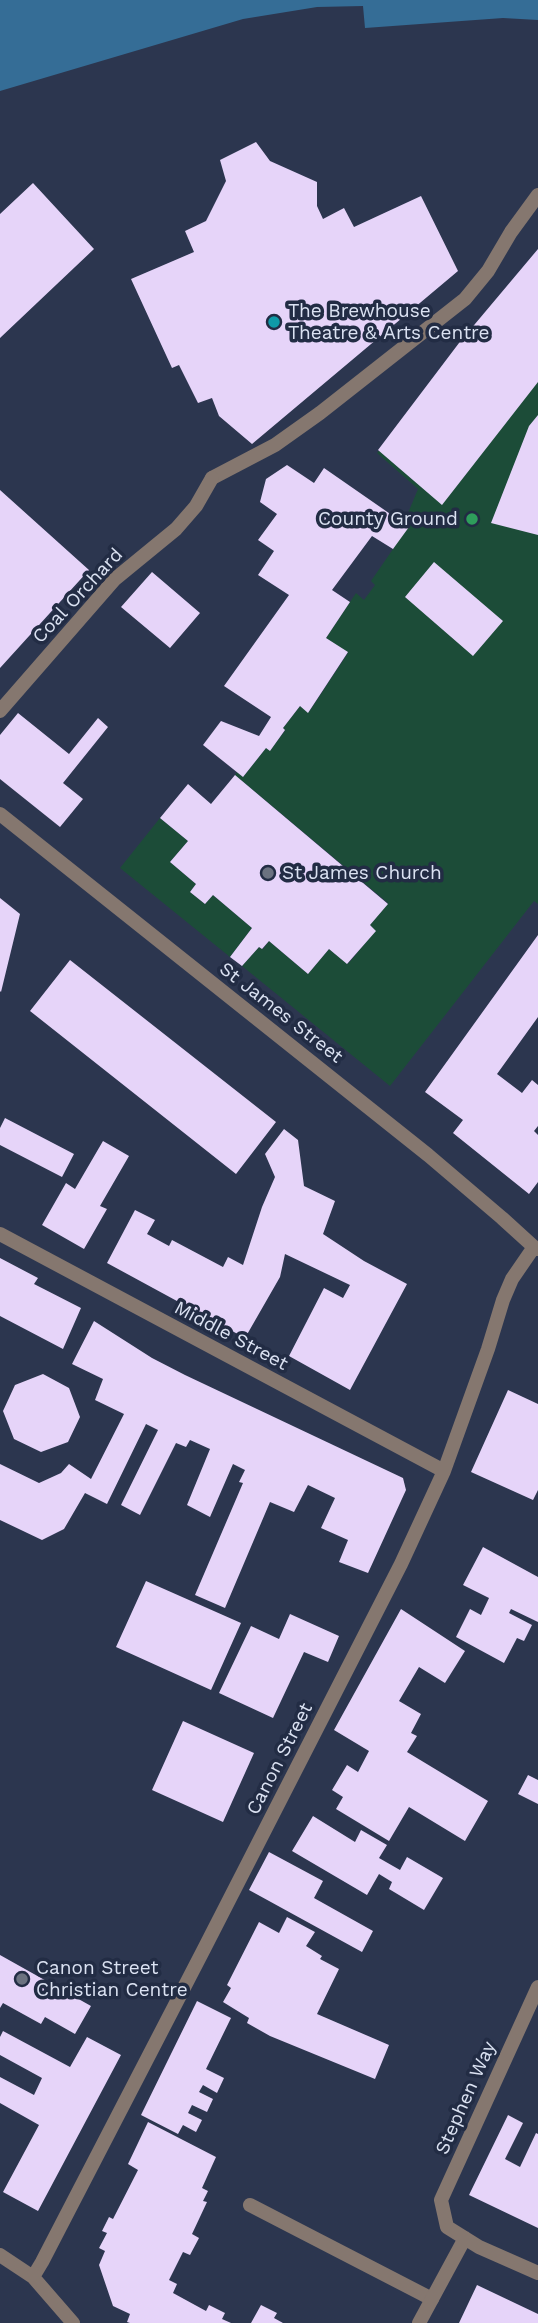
<!DOCTYPE html>
<style>
body{margin:0}
canvas{display:block;background:#2c364f}
</style>
<canvas width="538" height="2323"></canvas>
<script>
const context = document.querySelector('canvas').getContext('2d');
context.lineJoin = 'round';
function fillPath(path, color) { context.fillStyle = color; context.fill(path, 'evenodd'); }
const toPath = rows => new Path2D(rows.map(r => 'M' + r).join(''));
function stroke(path, color, width, dash) { context.strokeStyle = color; context.lineWidth = width; context.lineCap = dash ? 'butt' : 'round'; context.setLineDash(dash || []); context.stroke(path); }
function write(font, color, halo, rows, align = 'center') {
  context.font = font + ' "Work Sans",sans-serif'; context.lineWidth = 7; context.setLineDash([]); context.textBaseline = 'middle'; context.strokeStyle = halo; context.fillStyle = color; for (const [text, x, y, turn = 0] of rows) {
    context.save(); context.translate(x, y); context.rotate((+turn || 0) * Math.PI / 180); context.textAlign = isNaN(turn) ? turn : align; if (halo) context.strokeText(text, 0, 0); context.fillText(text, 0, 0); context.restore();
  }
}
fillPath(toPath([
 [538,251,538,904,534,901,390,1086,242,966,259,947,263,949,269,941,308,974,329,949,348,964,375,931,370,925,388,903,235,775,237,772,243,777,266,748,270,750,285,731,283,728,300,706,309,712,348,653,326,638,356,593,364,600,375,585,371,581,393,549,418,489,377,453],
 [160,818,188,841,170,862,196,884,190,892,205,904,213,895,252,928,230,957,120,868]
]), '#1c4c38');
fillPath(toPath([
 [0,0,538,0,538,20,503,18,365,28,363,6,317,7,243,19,0,91]
]), '#356d96');
fillPath(toPath([
 [256,142,270,161,317,182,317,206,323,219,344,208,354,227,421,196,458,271,252,444,219,416,212,398,198,403,179,365,172,368,131,279,194,252,185,231,206,221,226,181,220,160],
 [33,183,94,249,0,338,0,214],
 [538,249,538,382,442,505,378,450,459,343],
 [538,415,538,535,491,523,529,426],
 [287,465,314,483,324,468,409,527,393,549,372,536,332,590,350,602,326,638,348,652,308,713,300,706,283,728,285,730,270,751,266,748,243,777,203,745,221,721,259,736,271,717,224,686,289,595,258,575,274,551,258,540,277,514,260,502,266,479],
 [0,490,89,570,0,668],
 [434,562,503,621,473,656,405,597],
 [152,572,200,613,170,648,121,607],
 [18,713,69,754,98,718,108,727,63,783,83,799,60,827,0,779,0,735],
 [235,775,388,904,370,925,376,931,347,964,329,949,308,974,269,941,262,949,259,947,242,966,230,957,252,928,213,895,205,904,190,892,196,884,170,862,188,841,160,818,188,784,211,804],
 [0,898,20,914,1,992,0,991],
 [538,935,538,1017,497,1074,522,1093,532,1080,538,1085,538,1126,534,1131,538,1135,538,1182,529,1194,453,1133,463,1120,425,1092],
 [70,960,276,1122,236,1174,30,1011],
 [5,1118,74,1154,62,1177,0,1145,0,1128],
 [284,1129,298,1140,304,1186,335,1201,323,1234,364,1261,407,1284,350,1390,289,1356,324,1288,343,1298,350,1285,285,1254,280,1277,245,1338,107,1263,135,1210,155,1220,147,1234,169,1246,172,1240,223,1267,228,1257,243,1265,262,1207,275,1177,265,1154],
 [103,1141,129,1156,100,1206,107,1209,84,1249,42,1225,66,1183,75,1189],
 [0,1258,38,1278,34,1284,81,1308,63,1349,0,1316],
 [94,1321,152,1358,185,1375,403,1478,406,1490,368,1573,339,1562,348,1540,321,1528,335,1498,308,1485,294,1512,270,1502,225,1608,195,1595,243,1483,239,1482,245,1470,233,1464,210,1517,187,1505,210,1449,190,1440,186,1447,176,1443,140,1515,121,1505,158,1430,146,1424,107,1504,85,1493,64,1529,42,1540,0,1520,0,1464,39,1483,61,1473,69,1464,91,1479,124,1414,95,1400,103,1379,72,1364],
 [43,1374,69,1388,80,1417,68,1442,41,1452,14,1439,3,1411,15,1385],
 [508,1390,538,1404,538,1490,533,1500,471,1472],
 [483,1547,538,1577,538,1622,511,1609,509,1613,532,1625,524,1641,517,1638,504,1663,456,1637,470,1609,481,1615,489,1598,463,1585],
 [146,1581,241,1623,211,1690,116,1647],
 [401,1609,465,1651,445,1683,419,1667,399,1701,421,1714,411,1733,417,1736,407,1752,488,1801,465,1841,409,1807,389,1841,336,1809,343,1797,332,1790,347,1765,358,1772,369,1751,334,1730],
 [290,1614,339,1636,328,1662,304,1652,273,1718,219,1693,251,1626,279,1639],
 [183,1721,254,1753,223,1822,152,1790],
 [528,1775,538,1780,538,1804,518,1794],
 [313,1816,355,1842,361,1830,387,1845,379,1858,400,1870,407,1857,443,1878,424,1910,389,1889,392,1882,379,1874,367,1895,292,1851],
 [269,1852,323,1881,314,1898,373,1931,362,1952,249,1890],
 [287,1917,315,1932,306,1946,322,1956,320,1959,339,1969,317,2014,389,2045,375,2079,270,2036,247,2023,249,2018,223,2002,231,1988,227,1985,259,1922,279,1933],
 [0,1955,91,2006,75,2034,45,2017,41,2024,3,2003,0,2008],
 [197,2001,231,2018,206,2069,224,2078,217,2093,203,2085,199,2092,213,2099,207,2112,192,2105,188,2113,202,2120,196,2132,183,2125,178,2134,141,2115],
 [3,2031,70,2067,87,2037,121,2055,38,2211,3,2192,39,2125,0,2103,0,2077,34,2095,42,2078,0,2055,0,2037],
 [508,2115,523,2123,505,2159,520,2167,536,2133,538,2134,538,2228,469,2195],
 [148,2122,216,2157,202,2188,208,2191,203,2201,207,2202,192,2234,199,2238,190,2255,183,2252,169,2280,177,2284,173,2293,206,2311,209,2305,225,2313,222,2319,231,2323,130,2323,127,2322,130,2314,113,2306,99,2265,105,2251,99,2248,107,2233,102,2231,109,2217,113,2219,138,2170,128,2164],
 [477,2285,538,2314,538,2323,459,2323],
 [261,2305,277,2313,274,2318,283,2323,251,2323]
]), '#e6d4f9');
stroke(toPath([
 [212,478,275,445,320,413,465,299,488,271,511,232,538,195],
 [250,2205,432,2299]
]), '#85776f', 14);
stroke(toPath([
 [0,711,115,579,176,529,196,506,212,478],
 [0,814,428,1155,502,1218,534,1247,538,1249],
 [0,1234,444,1471],
 [538,1987,441,2200,447,2227,479,2247,538,2273],
 [0,2255,33,2277,73,2323],
 [33,2277,42,2262,204,1949,401,1564,444,1471,488,1349,503,1300,512,1279,534,1247],
 [419,2323,465,2238]
]), '#85776f', 14);
for (const [x, y, r, color] of [
 [274,322,7,"#0f9aa8"],
 [472,519,7,"#2e9e5b"],
 [268,873,7,"#6b7280"],
 [22,1979,7,"#6b7280"]
]) { const dot = new Path2D(); dot.arc(x, y, r, 0, 2 * Math.PI); context.fillStyle = color; context.fill(dot); stroke(dot, '#222c44', 2.5); }
write('19px', '#dbe2f2', '#222c44', [
 ["The Brewhouse",288,311],
 ["Theatre & Arts Centre",288,333],
 ["County Ground",458,519,"right"],
 ["St James Church",282,873],
 ["Canon Street",36,1968],
 ["Christian Centre",36,1990]
], 'left');
write('19px', '#dbe2f2', '#222c44', [
 ["Coal Orchard",78,596,-47],
 ["St James Street",281,1013,38],
 ["Middle Street",231,1336,28],
 ["Canon Street",280,1759,-63],
 ["Stephen Way",466,2098,-66]
]);
</script>
